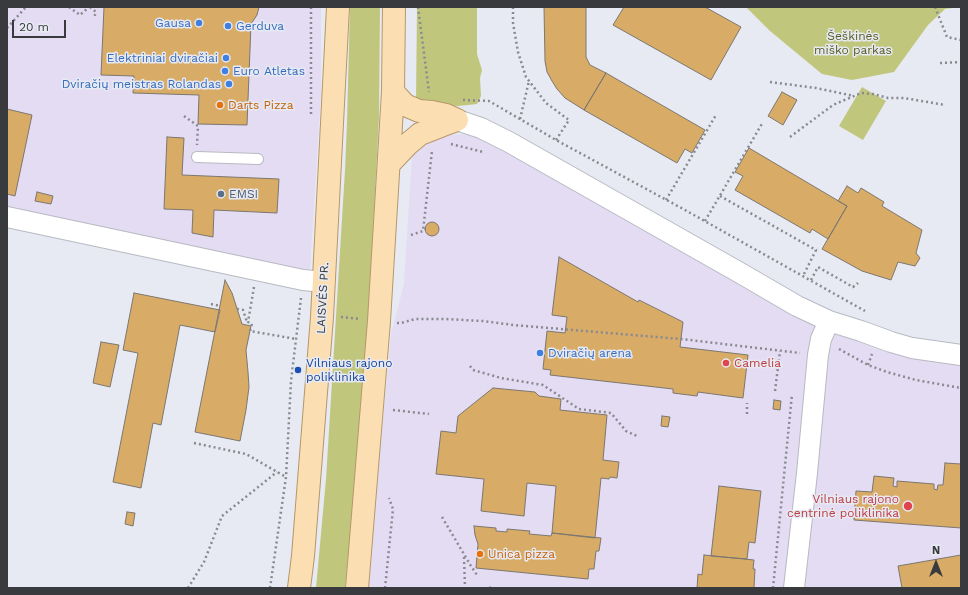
<!DOCTYPE html>
<meta charset="utf-8">
<style>
body{margin:0}
#map{position:relative;width:968px;height:595px;overflow:hidden;background:#e7eaf3;font-family:"Work Sans",sans-serif}
canvas{display:block}
.frame{position:absolute;inset:0;border:8px solid #393a3d;pointer-events:none}
.north{position:absolute;left:916px;top:543px;width:40px;height:40px;-webkit-text-stroke:3px #e7eaf3;paint-order:stroke;rotate:0deg;font-size:11px;font-weight:700;line-height:16px;text-align:center;color:#393a3d}
.north::after{content:'';display:block;margin:auto;width:14px;height:18px;background:#393a3d;clip-path:polygon(50% 0,100% 100%,50% 72%,0 100%)}
.scale{position:absolute;left:12px;top:20px;width:54px;height:18px;box-sizing:border-box;border:2px solid #393a3d;border-top:0;padding-left:5px;font-size:12px;line-height:14px;white-space:nowrap;color:#393a3d;-webkit-text-stroke:3px #e7eaf3;paint-order:stroke}
</style>
<div id="map">
<canvas width="968" height="595"></canvas>
<div class="frame"></div>
<div class="north">N</div>
<div class="scale">20 m</div>
</div>
<script>
const context = document.querySelector('canvas').getContext('2d');
context.lineJoin = 'round';
function fillPath(path, color) { context.fillStyle = color; context.fill(path, 'evenodd'); }
const toPath = rows => new Path2D(rows.map(r => 'M' + r).join(''));
function stroke(path, color, width, dash) { context.strokeStyle = color; context.lineWidth = width; context.lineCap = dash ? 'butt' : 'round'; context.setLineDash(dash || []); context.stroke(path); }
function write(font, color, halo, rows, align = 'center') {
  context.font = font + ' "Work Sans",sans-serif'; context.lineWidth = 3; context.setLineDash([]); context.textBaseline = 'middle'; context.strokeStyle = halo; context.fillStyle = color; for (const [text, x, y, turn = 0] of rows) {
    context.save(); context.translate(x, y); context.rotate((+turn || 0) * Math.PI / 180); context.textAlign = isNaN(turn) ? turn : align; if (halo) context.strokeText(text, 0, 0); context.fillText(text, 0, 0); context.restore();
  }
}
fillPath(toPath([
 [7,7,321,7,321,94,310,270,280,265,7,207],
 [463,134,472,136,496,144,816,325,882,351,915,358,961,364,961,588,367,588,391,334,404,284,412,155,419,144,443,135]
]), '#e4dcf2');
fillPath(toPath([
 [350,7,380,7,379,116,369,310,362,417,345,588,316,588,326,479,345,170,347,122],
 [417,7,477,7,477,54,482,70,480,78,481,96,477,104,458,106,429,105,416,101],
 [746,7,961,7,945,9,928,25,894,72,852,80,822,74,770,31],
 [862,87,886,101,863,140,839,126]
]), '#c0c77d');
const building = toPath([
 [104,7,259,7,257,15,251,24,247,125,198,124,199,95,133,93,134,76,101,75,104,7],
 [544,7,586,7,586,57,590,65,606,73,584,110,565,98,557,89,552,81,547,72,545,61,544,7],
 [624,7,705,7,741,27,711,80,613,25,624,7],
 [606,73,705,130,692,153,685,149,677,163,584,110,606,73],
 [782,92,797,100,783,125,768,116,782,92],
 [7,109,32,115,15,196,7,194,7,109],
 [167,137,184,138,182,175,279,179,277,213,214,210,213,237,192,233,193,210,164,209,167,137],
 [749,148,847,206,828,239,812,229,810,233,735,190,743,176,735,172,749,148],
 [847,186,858,193,861,188,884,202,882,206,922,230,916,253,920,258,915,266,898,262,891,280,862,271,822,249,847,206,838,201,847,186],
 [37,192,53,196,51,204,35,201,37,192],
 '425 229a7 7 0 1 1 14 0a7 7 0 1 1-14 0Z',
 [559,257,638,302,639,300,683,322,680,347,748,355,743,398,698,392,697,396,673,393,673,389,550,375,551,370,543,369,547,331,565,333,567,317,552,315,559,257],
 [225,280,232,293,242,324,251,326,246,350,248,372,249,387,246,410,240,441,195,432,225,280],
 [134,293,220,310,215,332,180,325,161,425,153,423,141,488,113,482,138,353,123,350,134,293],
 [101,342,119,345,110,387,93,383,101,342],
 [493,388,535,392,539,396,561,399,560,410,607,415,603,460,619,462,617,478,610,477,609,479,601,478,595,538,552,533,556,486,527,483,524,516,481,511,484,479,436,474,441,431,456,433,458,416,493,388],
 [774,400,781,401,780,410,773,409,774,400],
 [662,416,670,417,668,427,661,426,662,416],
 [945,463,961,464,961,528,854,520,856,491,872,492,874,476,894,478,893,486,897,487,897,481,934,484,934,489,937,490,938,485,943,485,945,463],
 [719,486,761,491,755,543,749,542,747,559,711,556,719,486],
 [127,512,135,513,133,526,125,524,127,512],
 [474,526,496,528,496,531,507,532,507,529,530,531,529,534,551,536,552,533,601,538,599,551,596,551,594,569,589,569,588,579,476,568,478,544,475,535,474,526],
 [704,555,754,560,753,569,755,569,754,588,697,588,698,574,702,575,704,555],
 [961,555,961,588,902,588,898,566,961,555]
]);
fillPath(building, '#d8ab66');
stroke(building, '#7c7770', 1);
const lane = toPath([
 [197,157,258,159]
]);
const street = toPath([
 [457,120,481,128,509,142,742,274,797,306,829,321,861,331,891,342,912,348,961,355],
 [7,217,303,280,324,282],
 [794,588,807,473,818,355,821,339,829,321]
]);
const primary = toPath([
 [393,92,405,105,419,111,432,112,446,115,457,120],
 [389,164,408,144,420,134,443,125,457,120],
 [299,588,303,556,322,317,338,7],
 [357,588,379,321,393,92,394,7]
]);
stroke(lane, '#b7bac2', 12);
stroke(street, '#b7bac2', 22);
stroke(primary, '#b59769', 24);
stroke(toPath([
 [69,7,80,15,89,7],
 [90,7,96,12,94,18],
 [418,7,429,92],
 [513,7,513,23,518,52,526,77,546,103,569,120,556,140],
 [935,7,947,37,961,40],
 [7,28,26,7],
 [940,63,961,62],
 [770,82,816,88,854,96],
 [463,100,489,101,556,140,685,210,865,311],
 [311,114,311,7],
 [184,116,198,126,197,145],
 [520,119,529,81],
 [790,137,833,105,861,93,873,94,888,98,904,98,945,105],
 [451,144,483,152],
 [720,196,816,250,803,276],
 [666,200,716,115],
 [705,221,763,122],
 [411,235,423,231,432,151],
 [811,280,818,267,853,287,858,283],
 [254,287,248,322,252,324,250,331,296,339],
 [211,304,220,306],
 [237,309,243,310,247,322],
 [341,317,360,319],
 [397,323,401,323,415,319,445,319,483,321,513,325,681,339,800,353],
 [839,349,868,365,887,372,916,380,961,388],
 [868,365,872,354],
 [470,366,473,370,501,378,543,385,579,409,611,413,626,431,637,436],
 [775,391,780,351],
 [393,410,429,414],
 [747,414,747,403],
 [194,443,246,454,286,477],
 [442,517,471,566,477,575],
 [464,557,465,588],
 [188,588,204,562,222,516,277,472],
 [270,588,286,477,291,381,301,298],
 [385,588,393,509,389,498],
 [490,588,491,587],
 [773,588,792,394]
]), '#888a90', 2.5, [2, 3]);
stroke(lane, '#fff', 10);
stroke(street, '#fff', 20);
stroke(primary, '#fbdfb3', 22);
for (const [x, y, r, color] of [
 [199,23,4,"#3f7fe0"],
 [228,26,4,"#3f7fe0"],
 [226,58,4,"#3f7fe0"],
 [225,71,4,"#3f7fe0"],
 [229,84,4,"#3f7fe0"],
 [220,105,4,"#e8710a"],
 [221,194,4,"#5c6f8a"],
 [540,353,4,"#3f7fe0"],
 [726,363,4,"#e0444e"],
 [298,370,4,"#1a4fb4"],
 [908,506,5,"#e0444e"],
 [480,554,4,"#e8710a"]
]) { const dot = new Path2D(); dot.arc(x, y, r, 0, 2 * Math.PI); context.fillStyle = color; context.fill(dot); stroke(dot, '#e7eaf3', 1.5); }
write('12px', '#366cbe', '#e7eaf3', [
 ["Gausa",191,23],
 ["Gerduva",236,26,"left"],
 ["Elektriniai dviračiai",218,58],
 ["Euro Atletas",233,71,"left"],
 ["Dviračių meistras Rolandas",221,84],
 ["Dviračių arena",548,353,"left"]
], 'right');
write('12px', '#585d24', '#e7eaf3', [
 ["Šeškinės",853,36],
 ["miško parkas",853,50]
]);
write('12px', '#c56008', '#e7eaf3', [
 ["Darts Pizza",228,105],
 ["Unica pizza",488,554]
], 'left');
write('12px', '#4e5e75', '#e7eaf3', [
 ["EMSI",229,194]
], 'left');
write('12px', '#393a3d', '#e7eaf3', [
 ["LAISVĖS PR.",323,298,-87]
]);
write('12px', '#164399', '#e7eaf3', [
 ["Vilniaus rajono",306,363],
 ["poliklinika",306,377]
], 'left');
write('12px', '#be3a42', '#e7eaf3', [
 ["Camelia",734,363],
 ["Vilniaus rajono",899,499,"right"],
 ["centrinė poliklinika",899,513,"right"]
], 'left');
</script>
